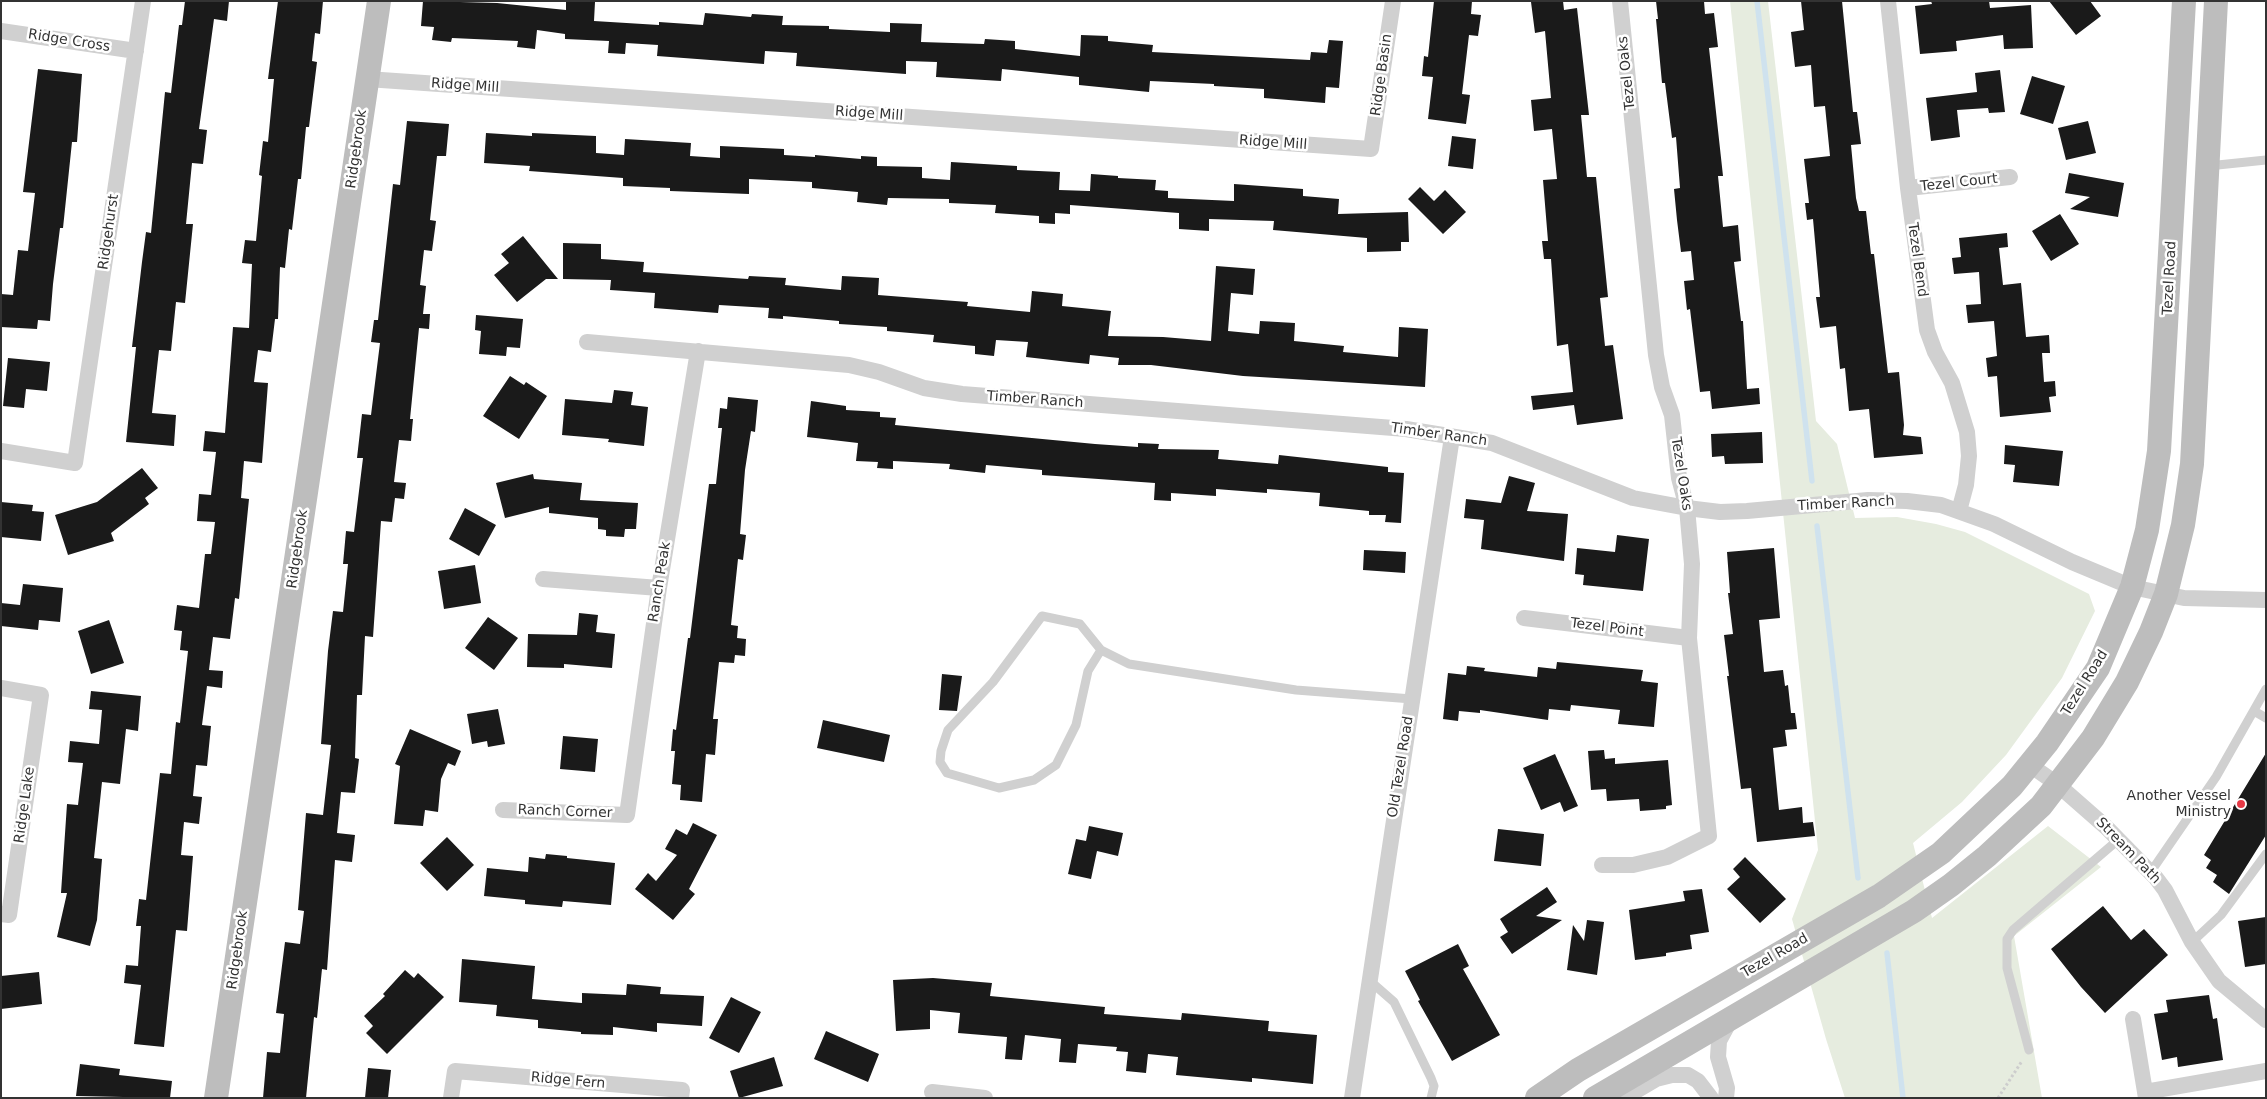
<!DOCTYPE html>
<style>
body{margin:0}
#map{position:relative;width:2267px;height:1099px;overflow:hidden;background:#fff;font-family:"DejaVu Sans",sans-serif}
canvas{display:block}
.frame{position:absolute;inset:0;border:2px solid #333;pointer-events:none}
</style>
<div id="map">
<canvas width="2267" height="1099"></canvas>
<div class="frame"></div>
</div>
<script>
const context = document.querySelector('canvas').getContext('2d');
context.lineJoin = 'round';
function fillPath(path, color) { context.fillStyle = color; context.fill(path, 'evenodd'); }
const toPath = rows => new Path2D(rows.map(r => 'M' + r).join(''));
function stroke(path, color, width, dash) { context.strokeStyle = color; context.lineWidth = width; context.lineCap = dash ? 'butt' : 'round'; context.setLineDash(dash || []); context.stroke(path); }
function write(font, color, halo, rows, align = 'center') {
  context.font = font + ' "DejaVu Sans",sans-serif'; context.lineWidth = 5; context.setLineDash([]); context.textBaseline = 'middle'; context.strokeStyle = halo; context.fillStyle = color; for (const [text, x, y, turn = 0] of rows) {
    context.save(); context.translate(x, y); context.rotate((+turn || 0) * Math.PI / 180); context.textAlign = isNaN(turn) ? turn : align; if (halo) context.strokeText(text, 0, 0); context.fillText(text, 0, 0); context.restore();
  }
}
fillPath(toPath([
 [1730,1,1768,1,1816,421,1837,444,1855,518,1897,517,1936,524,1965,532,2089,594,2095,611,2062,678,2006,755,1962,802,1913,843,1932,918,2048,826,2101,867,2014,936,2042,1098,1845,1098,1826,1039,1792,919,1818,850]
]), '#e6ecdf');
stroke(toPath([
 [1757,1,1812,481],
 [1817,526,1858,878],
 [1887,953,1903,1098]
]), '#cfe2ee', 5.5);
fillPath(toPath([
 [185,1,229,1,227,21,214,19,199,129,207,130,203,164,192,163,186,224,193,224,185,303,176,302,171,351,159,350,152,413,176,415,174,446,126,442,136,347,132,347,142,262,146,232,151,233,165,92,171,93,179,25,182,25],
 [278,1,323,1,320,34,315,33,312,61,317,62,309,127,306,127,301,179,298,179,292,230,289,229,285,268,280,267,278,319,275,319,271,352,258,350,254,382,268,383,262,463,244,461,241,498,249,499,239,599,235,598,230,639,213,637,209,670,223,671,222,688,207,686,202,725,211,726,207,766,196,765,193,796,202,797,199,824,184,822,181,855,193,856,187,931,176,930,164,1047,134,1044,141,985,124,983,126,965,138,966,141,926,136,926,139,899,146,900,160,773,171,774,176,722,180,723,188,651,180,650,182,631,174,630,177,605,199,608,205,554,211,554,215,522,197,521,199,494,211,495,216,452,203,451,205,431,225,433,233,327,249,328,252,264,242,263,245,240,256,241,262,176,259,175,263,141,268,142,274,79,268,79],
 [423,1,497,3,566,10,566,1,595,2,594,21,659,25,659,22,703,25,705,13,751,17,752,14,783,16,782,25,829,26,829,29,890,32,890,23,922,24,921,42,984,44,985,39,1015,41,1015,49,1080,56,1081,35,1108,36,1108,41,1153,45,1152,52,1310,60,1311,52,1327,53,1329,40,1343,41,1339,88,1326,87,1325,103,1264,98,1264,89,1214,86,1214,84,1150,81,1149,92,1079,85,1079,77,1002,69,1001,81,936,77,937,62,906,61,906,74,796,66,797,53,765,51,764,64,657,56,658,45,626,43,625,54,608,53,609,41,565,39,565,34,537,30,535,49,517,47,518,41,452,38,451,42,432,40,434,27,421,26],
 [1434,1,1472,1,1471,14,1481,15,1478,36,1469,35,1462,94,1470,95,1466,124,1428,119,1433,77,1422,76,1424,56,1428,57],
 [1563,1,1564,10,1577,8,1589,115,1581,115,1587,177,1596,177,1608,297,1600,298,1605,346,1613,345,1623,419,1577,425,1574,405,1533,410,1531,396,1573,392,1568,344,1557,346,1551,259,1544,259,1542,241,1548,241,1543,180,1557,179,1552,129,1534,131,1531,100,1551,98,1545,31,1535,33,1531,2],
 [1656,1,1704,1,1705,14,1714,13,1718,47,1709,48,1723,176,1718,176,1723,227,1738,225,1741,261,1734,262,1741,321,1743,321,1747,389,1759,388,1760,404,1712,409,1710,391,1700,392,1690,309,1687,310,1684,281,1694,280,1691,251,1681,252,1677,220,1674,189,1680,188,1676,137,1672,138,1665,83,1662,83,1656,19,1658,19],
 [1801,1,1842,1,1853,112,1857,112,1861,144,1851,145,1856,198,1859,211,1866,211,1871,254,1874,254,1888,373,1899,372,1904,425,1903,435,1921,437,1923,454,1874,458,1869,409,1849,411,1845,368,1840,369,1836,326,1820,328,1816,297,1820,297,1813,219,1807,220,1805,203,1809,203,1804,159,1830,156,1825,106,1814,107,1811,65,1795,67,1791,32,1804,30],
 [1931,1,1989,1,1990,8,2031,5,2033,48,2004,49,2003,35,1956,41,1957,51,1920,54,1915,6,1932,4],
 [2049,1,2090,1,2101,16,2076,35],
 [38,69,82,74,77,142,72,142,63,228,60,228,53,284,50,321,38,320,37,329,1,327,1,294,13,295,18,250,28,251,35,193,23,192],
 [2000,70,2005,112,1989,113,1988,108,1957,110,1960,137,1931,141,1926,98,1977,92,1975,73],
 [2032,76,2065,86,2053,124,2020,114],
 [407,121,449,124,446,156,437,156,430,220,436,221,432,251,424,250,420,285,426,286,423,314,430,314,429,329,419,328,410,419,413,419,411,441,399,440,394,482,406,483,404,499,395,498,392,522,381,521,373,637,365,636,362,695,357,695,355,758,359,759,355,793,341,792,337,833,355,835,352,862,335,860,327,970,322,969,317,1018,314,1017,306,1098,263,1098,267,1052,280,1053,284,1014,276,1013,285,942,300,944,304,911,298,910,306,813,323,815,331,745,321,744,328,651,333,611,343,612,348,564,343,564,346,531,354,532,363,458,357,458,362,414,371,415,380,343,371,342,374,320,378,320,393,184,400,185],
 [2088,121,2096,153,2066,160,2058,128],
 [486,133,532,136,532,133,596,136,596,153,624,155,625,139,691,143,690,156,720,158,720,146,784,149,784,155,815,157,815,155,861,159,861,156,877,157,877,166,922,167,922,178,950,180,951,162,1017,166,1017,170,1060,172,1059,190,1090,191,1091,174,1118,176,1118,178,1156,180,1155,190,1168,191,1168,198,1234,201,1234,184,1303,189,1303,196,1339,199,1338,214,1408,212,1409,242,1401,242,1401,251,1367,252,1367,238,1273,230,1274,221,1209,219,1209,231,1179,229,1179,213,1070,205,1070,214,1055,213,1055,224,1039,223,1039,216,995,213,996,205,949,203,949,199,888,198,887,205,857,202,858,192,812,188,812,182,749,179,749,194,670,191,670,188,623,186,623,178,529,171,530,166,484,163],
 [1452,136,1476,139,1473,169,1448,166],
 [2069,173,2124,183,2118,217,2070,209,2090,197,2065,193],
 [1420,187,1434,201,1445,190,1466,212,1443,234,1408,199],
 [2060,214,2079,244,2051,261,2032,231],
 [2007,233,2008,247,1999,248,2003,285,2021,283,2026,337,2049,335,2050,353,2042,353,2044,382,2055,381,2056,396,2049,397,2051,412,2000,417,1997,376,1988,377,1986,358,1997,356,1994,321,1968,323,1966,305,1981,304,1979,272,1954,274,1952,258,1961,257,1959,238],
 [523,236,558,279,546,279,517,302,494,275,509,263,501,254],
 [563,243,601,244,601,259,644,262,643,272,748,279,749,276,786,278,785,285,841,290,842,276,879,278,878,295,968,302,967,306,1030,312,1032,291,1063,294,1062,306,1111,311,1108,336,1163,337,1211,341,1216,266,1255,269,1253,295,1231,293,1228,331,1259,334,1260,321,1295,323,1294,341,1344,346,1343,352,1398,357,1399,327,1428,329,1425,387,1243,376,1151,365,1118,365,1119,358,1090,355,1089,364,1069,362,1026,357,1028,342,996,340,994,356,975,354,975,346,933,342,934,335,887,331,887,327,839,324,839,321,783,316,783,319,768,318,769,308,719,305,718,313,654,308,655,293,610,290,611,280,563,279],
 [476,315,523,319,520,348,507,347,506,356,479,354,481,331,475,330],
 [8,358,50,362,47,391,26,389,24,408,3,406],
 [510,376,524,385,526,382,547,396,519,439,483,416],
 [614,390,633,392,631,405,648,407,644,446,608,442,609,439,562,435,565,399,612,403],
 [728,397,758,400,755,432,751,431,745,470,740,534,746,535,743,560,738,559,731,625,738,626,737,638,746,639,745,656,735,655,734,663,719,662,713,719,718,719,715,755,706,754,702,802,680,800,681,785,672,784,675,751,671,751,673,729,676,730,688,638,690,638,709,484,716,484,722,428,718,428,720,408,727,409],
 [811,401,846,406,846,410,880,412,880,417,896,418,895,425,1095,444,1138,447,1138,443,1159,444,1158,449,1219,450,1218,459,1278,464,1279,455,1388,467,1388,472,1404,473,1401,523,1385,522,1386,515,1369,515,1369,511,1319,506,1320,493,1267,489,1267,493,1216,489,1216,496,1171,493,1171,501,1154,500,1155,483,1042,475,1042,470,986,465,985,473,949,469,950,464,893,461,893,469,877,468,878,462,856,461,858,443,807,437],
 [1762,432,1763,463,1725,464,1724,456,1712,457,1711,434],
 [2005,445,2063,451,2059,486,2013,482,2015,465,2004,464],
 [142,468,158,488,145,498,149,504,111,533,114,541,68,555,55,515,97,502],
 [533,474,534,479,582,483,580,500,638,503,636,529,625,529,624,537,606,536,606,530,598,529,598,518,549,513,549,507,505,518,496,483],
 [1509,476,1535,483,1527,511,1568,514,1564,561,1481,549,1484,520,1464,518,1466,499,1501,503],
 [1,502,33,505,32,511,44,512,41,541,1,537],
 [465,508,496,525,479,556,449,539],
 [1617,535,1649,539,1643,591,1583,585,1584,575,1575,574,1577,548,1615,552],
 [1774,548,1780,618,1759,620,1764,672,1783,670,1785,686,1788,685,1791,713,1795,713,1797,729,1785,730,1787,746,1773,748,1779,810,1802,807,1803,823,1813,822,1815,836,1757,842,1751,788,1741,789,1727,676,1729,676,1724,635,1733,634,1728,593,1730,593,1727,552],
 [1364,550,1406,552,1405,573,1363,570],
 [475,565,481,603,444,609,438,571],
 [23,584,63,588,60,622,39,620,38,630,1,626,1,603,20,605],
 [579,613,598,615,596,632,615,634,612,668,564,664,564,668,527,667,528,634,577,635],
 [488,617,518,638,494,670,465,648],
 [109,620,124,663,91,674,78,631],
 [1557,662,1643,670,1641,681,1658,683,1654,727,1618,724,1620,710,1571,705,1570,711,1549,709,1548,720,1480,710,1480,713,1459,711,1458,721,1443,719,1448,673,1466,675,1467,666,1485,668,1484,671,1537,677,1538,667,1556,669],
 [942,674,962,676,957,711,939,710],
 [91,691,141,696,138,731,126,729,120,784,102,782,94,858,102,859,97,920,90,946,57,937,67,893,61,893,67,804,78,805,83,763,68,762,70,741,99,744,102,710,89,709],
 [498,709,505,744,488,747,487,741,472,744,467,714],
 [823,720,890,735,884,762,817,748],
 [410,729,461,751,455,766,448,763,441,779,438,812,425,810,423,826,394,824,400,766,395,764],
 [563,736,598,739,595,772,560,769],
 [1604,750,1605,759,1615,758,1615,764,1668,760,1672,805,1666,806,1666,809,1640,811,1639,799,1607,801,1606,789,1591,790,1588,751],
 [2266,753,2266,835,2229,894,2213,882,2217,875,2206,868,2211,860,2204,855],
 [1555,754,1578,806,1564,812,1560,802,1541,810,1523,768],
 [693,823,717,835,689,889,695,894,673,920,635,889,648,873,656,881,677,855,665,849,676,829,687,835],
 [1089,826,1123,833,1118,856,1097,851,1091,879,1068,874,1076,839,1086,841],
 [1498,829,1544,834,1541,866,1494,861],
 [447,837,474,865,447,891,420,863],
 [546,854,567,856,567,858,615,863,611,905,563,901,562,907,525,904,525,900,484,896,487,868,528,872,529,857,545,859],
 [1745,857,1786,899,1760,923,1727,889,1740,877,1733,869],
 [1547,887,1557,902,1536,916,1562,920,1512,954,1500,937,1508,932,1500,919],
 [1702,889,1709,932,1690,935,1692,949,1666,953,1666,956,1635,960,1629,910,1685,901,1683,891],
 [2103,906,2131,940,2144,929,2168,955,2105,1013,2081,987,2051,949],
 [2266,917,2266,964,2245,967,2238,921],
 [1587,920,1604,922,1597,975,1567,970,1573,925,1584,941],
 [1458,944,1469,966,1463,969,1500,1035,1452,1061,1418,1001,1420,1000,1405,971],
 [462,959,535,966,532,999,582,1003,582,993,626,995,627,984,661,987,660,994,704,996,702,1026,657,1023,657,1032,613,1027,613,1035,581,1034,581,1032,538,1028,538,1020,496,1016,497,1005,459,1002],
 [405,970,414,978,418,973,444,997,387,1054,366,1033,373,1026,364,1016,385,996,383,994],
 [39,972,42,1004,1,1009,1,976],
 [933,978,992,983,990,996,1105,1007,1104,1014,1181,1020,1182,1013,1269,1021,1268,1031,1317,1035,1313,1084,1252,1078,1252,1082,1176,1075,1178,1057,1148,1054,1146,1073,1126,1071,1128,1052,1116,1051,1117,1047,1078,1044,1076,1063,1059,1062,1061,1039,1025,1035,1022,1060,1005,1059,1007,1037,958,1033,960,1013,930,1010,930,1029,896,1031,893,980],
 [2209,995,2213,1019,2217,1018,2223,1060,2178,1067,2177,1057,2162,1060,2154,1014,2168,1012,2166,1000],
 [731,997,761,1012,739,1053,709,1038],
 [826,1031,879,1054,868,1082,814,1059],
 [774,1057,783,1086,739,1098,730,1071],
 [80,1064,120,1069,119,1075,172,1081,170,1098,76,1096],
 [368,1068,391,1070,388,1098,365,1098]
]), '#1a1a1a');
stroke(toPath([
 [1998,1098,2022,1061]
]), '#cdcdcd', 3, [2.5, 2.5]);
stroke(toPath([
 [2208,166,2266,160],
 [1101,650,1088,671,1076,725,1056,765,1034,780,999,788,947,773,940,762,941,751,948,730,993,682,1042,616,1080,624,1101,650,1129,664,1296,690,1412,699],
 [2254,711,2266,718],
 [2150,873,2216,777,2266,689],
 [2192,942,2221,915,2266,854],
 [1370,981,1394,1002,1431,1078,1434,1086,1431,1098],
 [2029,1050,2007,968,2007,939,2013,930,2118,840]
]), '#d0d0d0', 9);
stroke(toPath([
 [1888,1,1908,188,1927,330,1935,352,1952,383,1967,432,1969,456,1966,485,1959,511],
 [1,31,136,51],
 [367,79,1371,149,1393,1],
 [1908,188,2010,177],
 [587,342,849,365,879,372,924,388,962,394,1406,429,1492,443,1633,498,1687,508,1720,512,1747,511,1868,500,1907,501,1941,505,1994,524,2072,562,2132,587,2184,598,2266,600],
 [1,451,75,463,143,1],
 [543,579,659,588],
 [1524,618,1689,638],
 [1,688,41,695,9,915,1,914],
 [2030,765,2057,784,2106,827,2156,878,2165,890,2192,942,2219,981,2266,1020],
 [503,810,627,815,659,588,698,351],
 [1602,865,1633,865,1667,857,1709,836,1689,638,1692,564,1687,508,1679,478,1672,415,1662,387,1656,355,1620,1],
 [2133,1019,2146,1098],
 [932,1092,985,1098],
 [2145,1092,2266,1071],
 [451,1098,455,1071,682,1090,681,1098],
 [1352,1098,1452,437],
 [1624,1098,1656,1079,1672,1075,1688,1075,1698,1081,1711,1098],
 [1726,1098,1727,1088,1718,1057,1719,1041,1731,1019]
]), '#d0d0d0', 16);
stroke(toPath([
 [216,1098,379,1],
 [1537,1098,1578,1070,1879,896,1941,853,2012,786,2047,743,2098,668,2132,587,2147,530,2159,451,2184,1],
 [1595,1098,1914,911,1951,885,1987,856,2041,806,2093,738,2127,682,2151,632,2166,594,2183,525,2192,464,2216,1]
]), '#bdbdbd', 24);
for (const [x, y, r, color] of [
 [2241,804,5,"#e63946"]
]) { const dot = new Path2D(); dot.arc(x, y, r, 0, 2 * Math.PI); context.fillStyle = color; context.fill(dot); stroke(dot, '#fff', 2); }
write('14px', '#333', '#fff', [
 ["Ridge Cross",69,41,9],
 ["Tezel Oaks",1627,73,-96],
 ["Ridge Basin",1382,75,-82],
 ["Ridge Mill",465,86,4],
 ["Ridge Mill",869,114,4],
 ["Ridge Mill",1273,143,4],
 ["Ridgebrook",357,149,-82],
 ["Tezel Court",1959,183,-6],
 ["Ridgehurst",109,232,-82],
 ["Tezel Bend",1917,260,82],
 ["Tezel Road",2170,278,-87],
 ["Timber Ranch",1035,400,4],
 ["Timber Ranch",1439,435,8],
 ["Tezel Oaks",1681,474,81],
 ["Timber Ranch",1846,504,-3],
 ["Ridgebrook",298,549,-82],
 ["Ranch Peak",660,582,-81],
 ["Tezel Point",1607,628,7],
 ["Tezel Road",2085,683,-58],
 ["Old Tezel Road",1401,767,-81],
 ["Ridge Lake",25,805,-82],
 ["Ranch Corner",565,812,2],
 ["Stream Path",2128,851,46],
 ["Ridgebrook",238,950,-82],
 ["Tezel Road",1775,956,-30],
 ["Ridge Fern",568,1081,5]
]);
write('14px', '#333', '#fff', [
 ["Another Vessel",2231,796],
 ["Ministry",2231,812]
], 'right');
</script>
